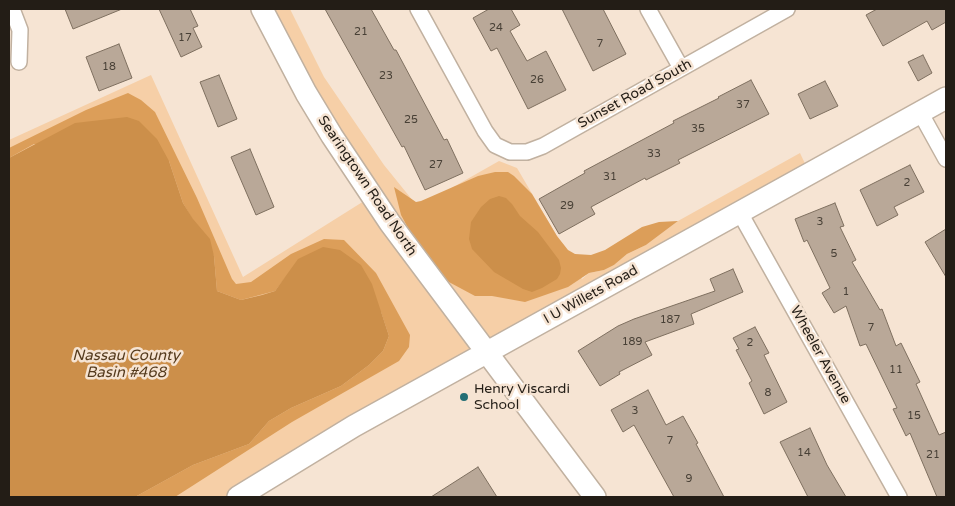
<!DOCTYPE html>
<style>
body{margin:0}
#map{position:relative;width:955px;height:506px;overflow:hidden;background:#f6e4d3;font-family:"Varela Round",sans-serif}
canvas{display:block}
.frame{position:absolute;inset:0;border:10px solid #231d16;pointer-events:none}
</style>
<div id="map">
<canvas width="955" height="506"></canvas>
<div class="frame"></div>
</div>
<script>
const context = document.querySelector('canvas').getContext('2d');
context.lineJoin = 'round';
function fillPath(path, color) { context.fillStyle = color; context.fill(path, 'evenodd'); }
const toPath = rows => new Path2D(rows.map(r => 'M' + r).join(''));
function stroke(path, color, width, dash) { context.strokeStyle = color; context.lineWidth = width; context.lineCap = dash ? 'butt' : 'round'; context.setLineDash(dash || []); context.stroke(path); }
function write(font, color, halo, rows, align = 'center') {
  context.font = font + ' "Varela Round",sans-serif'; context.lineWidth = 5; context.setLineDash([]); context.textBaseline = 'middle'; context.strokeStyle = halo; context.fillStyle = color; for (const [text, x, y, turn = 0] of rows) {
    context.save(); context.translate(x, y); context.rotate((+turn || 0) * Math.PI / 180); context.textAlign = isNaN(turn) ? turn : align; if (halo) context.strokeText(text, 0, 0); context.fillText(text, 0, 0); context.restore();
  }
}
fillPath(toPath([
 [261,9,290,9,324,77,384,165,418,207,499,161,517,168,582,279,589,273,604,270,614,265,627,254,646,245,678,221,800,153,808,170,230,497,9,497,9,140,151,75,243,277,372,196]
]), '#f6cfa7');
fillPath(toPath([
 [128,93,141,100,155,112,197,198,232,279,236,284,251,282,291,254,324,239,344,240,376,273,410,335,409,347,399,361,292,422,175,497,135,497,193,465,249,444,269,421,291,408,341,386,369,365,383,351,389,336,381,312,285,278,275,291,241,300,217,291,214,256,183,203,169,161,34,144,9,158,9,148,86,110],
 [495,172,508,172,514,176,532,194,557,236,568,250,575,254,591,255,605,250,642,227,659,222,678,221,646,245,627,254,614,265,604,270,589,273,568,287,525,302,492,296,475,296,447,281,432,266,420,250,401,215,394,187,416,202,421,201,478,176]
]), '#dc9e59');
fillPath(toPath([
 [127,117,139,121,157,139,169,161,183,203,193,219,210,239,214,256,217,291,241,300,262,295,275,291,298,259,323,247,340,250,361,265,372,284,389,336,383,351,369,365,341,386,291,408,269,421,249,444,193,465,135,497,9,497,9,158,75,123],
 [499,196,506,198,512,204,520,216,538,232,559,260,561,268,560,274,557,279,542,288,532,292,523,289,494,272,472,249,469,239,471,222,481,207,490,199]
]), '#cc8f4a');
const building = toPath([
 [65,9,122,9,73,29,65,9],
 [159,9,190,9,198,26,193,28,202,47,181,57,159,9],
 [325,9,371,9,394,50,396,50,444,140,447,139,463,173,425,190,404,146,402,147,325,9],
 [489,9,511,9,520,25,510,31,527,61,546,51,566,90,528,109,497,48,491,51,473,18,489,9],
 [562,9,603,9,626,54,593,71,562,9],
 [877,9,946,9,946,22,932,30,927,21,883,46,866,15,877,9],
 [119,44,132,78,99,91,86,57,119,44],
 [923,55,932,73,918,81,908,62,923,55],
 [219,75,237,119,218,127,200,82,219,75],
 [751,80,769,114,678,160,680,163,646,180,645,178,591,207,595,214,559,234,539,199,585,173,584,171,674,123,673,121,719,98,718,97,751,80],
 [825,81,838,106,810,119,798,94,825,81],
 [250,149,274,207,256,215,231,157,250,149],
 [910,165,924,192,894,207,898,215,877,226,860,190,910,165],
 [835,203,844,226,840,227,856,260,852,262,880,310,882,309,896,346,901,343,920,382,916,384,939,435,946,432,946,497,937,497,910,433,906,436,893,409,897,408,866,344,860,346,846,306,834,313,822,293,830,288,807,240,804,242,795,219,835,203],
 [946,229,946,277,925,242,946,229],
 [733,269,743,292,691,314,694,324,645,342,652,355,619,372,620,374,600,386,578,351,618,326,634,319,715,291,710,279,733,269],
 [755,327,769,353,764,355,787,402,764,414,749,383,752,381,736,350,739,349,733,338,755,327],
 [648,390,666,425,683,416,698,443,696,444,724,497,674,497,634,425,623,432,611,410,648,390],
 [810,428,827,465,846,497,808,497,780,442,810,428],
 [478,467,497,497,431,497,478,467]
]);
fillPath(building, '#b9a898');
stroke(building, '#7e6f5f', 1);
const minor = toPath([
 [12,9,20,30,19,62],
 [418,9,485,131,495,145,510,152,527,152,543,146,787,9],
 [648,9,681,68],
 [920,112,946,159],
 [740,213,899,497]
]);
const secondary = toPath([
 [262,9,306,93,332,136,390,223,595,497],
 [238,497,354,426,946,98]
]);
stroke(minor, '#c1b1a0', 18);
stroke(secondary, '#c1b1a0', 24);
stroke(minor, '#fff', 15);
stroke(secondary, '#fff', 21);
for (const [x, y, r, color] of [
 [464,397,5,"#236e75"]
]) { const dot = new Path2D(); dot.arc(x, y, r, 0, 2 * Math.PI); context.fillStyle = color; context.fill(dot); stroke(dot, '#f6e4d3', 2); }
write('11px', '#484036', null, [
 ["24",496,28],
 ["21",361,32],
 ["17",185,38],
 ["7",600,44],
 ["18",109,67],
 ["23",386,76],
 ["26",537,80],
 ["37",743,105],
 ["25",411,120],
 ["35",698,129],
 ["33",654,154],
 ["27",436,165],
 ["31",610,177],
 ["2",907,183],
 ["29",567,206],
 ["3",820,222],
 ["5",834,254],
 ["1",846,292],
 ["187",670,320],
 ["7",871,328],
 ["189",632,342],
 ["2",750,343],
 ["11",896,370],
 ["8",768,393],
 ["3",635,411],
 ["15",914,416],
 ["7",670,441],
 ["14",804,453],
 ["21",933,455],
 ["9",689,479]
]);
write('14px', '#231d16', '#f6e4d3', [
 ["Sunset Road South",635,94,-29],
 ["Searingtown Road North",367,186,56],
 ["I U Willets Road",591,295,-29],
 ["Wheeler Avenue",820,355,61]
]);
write('14px', '#231d16', '#f6e4d3', [
 ["Henry Viscardi",474,389],
 ["School",474,405]
], 'left');
write('italic 15px', '#553b1e', '#f6e4d3', [
 ["Nassau County",126,356],
 ["Basin #468",126,373]
]);
</script>
